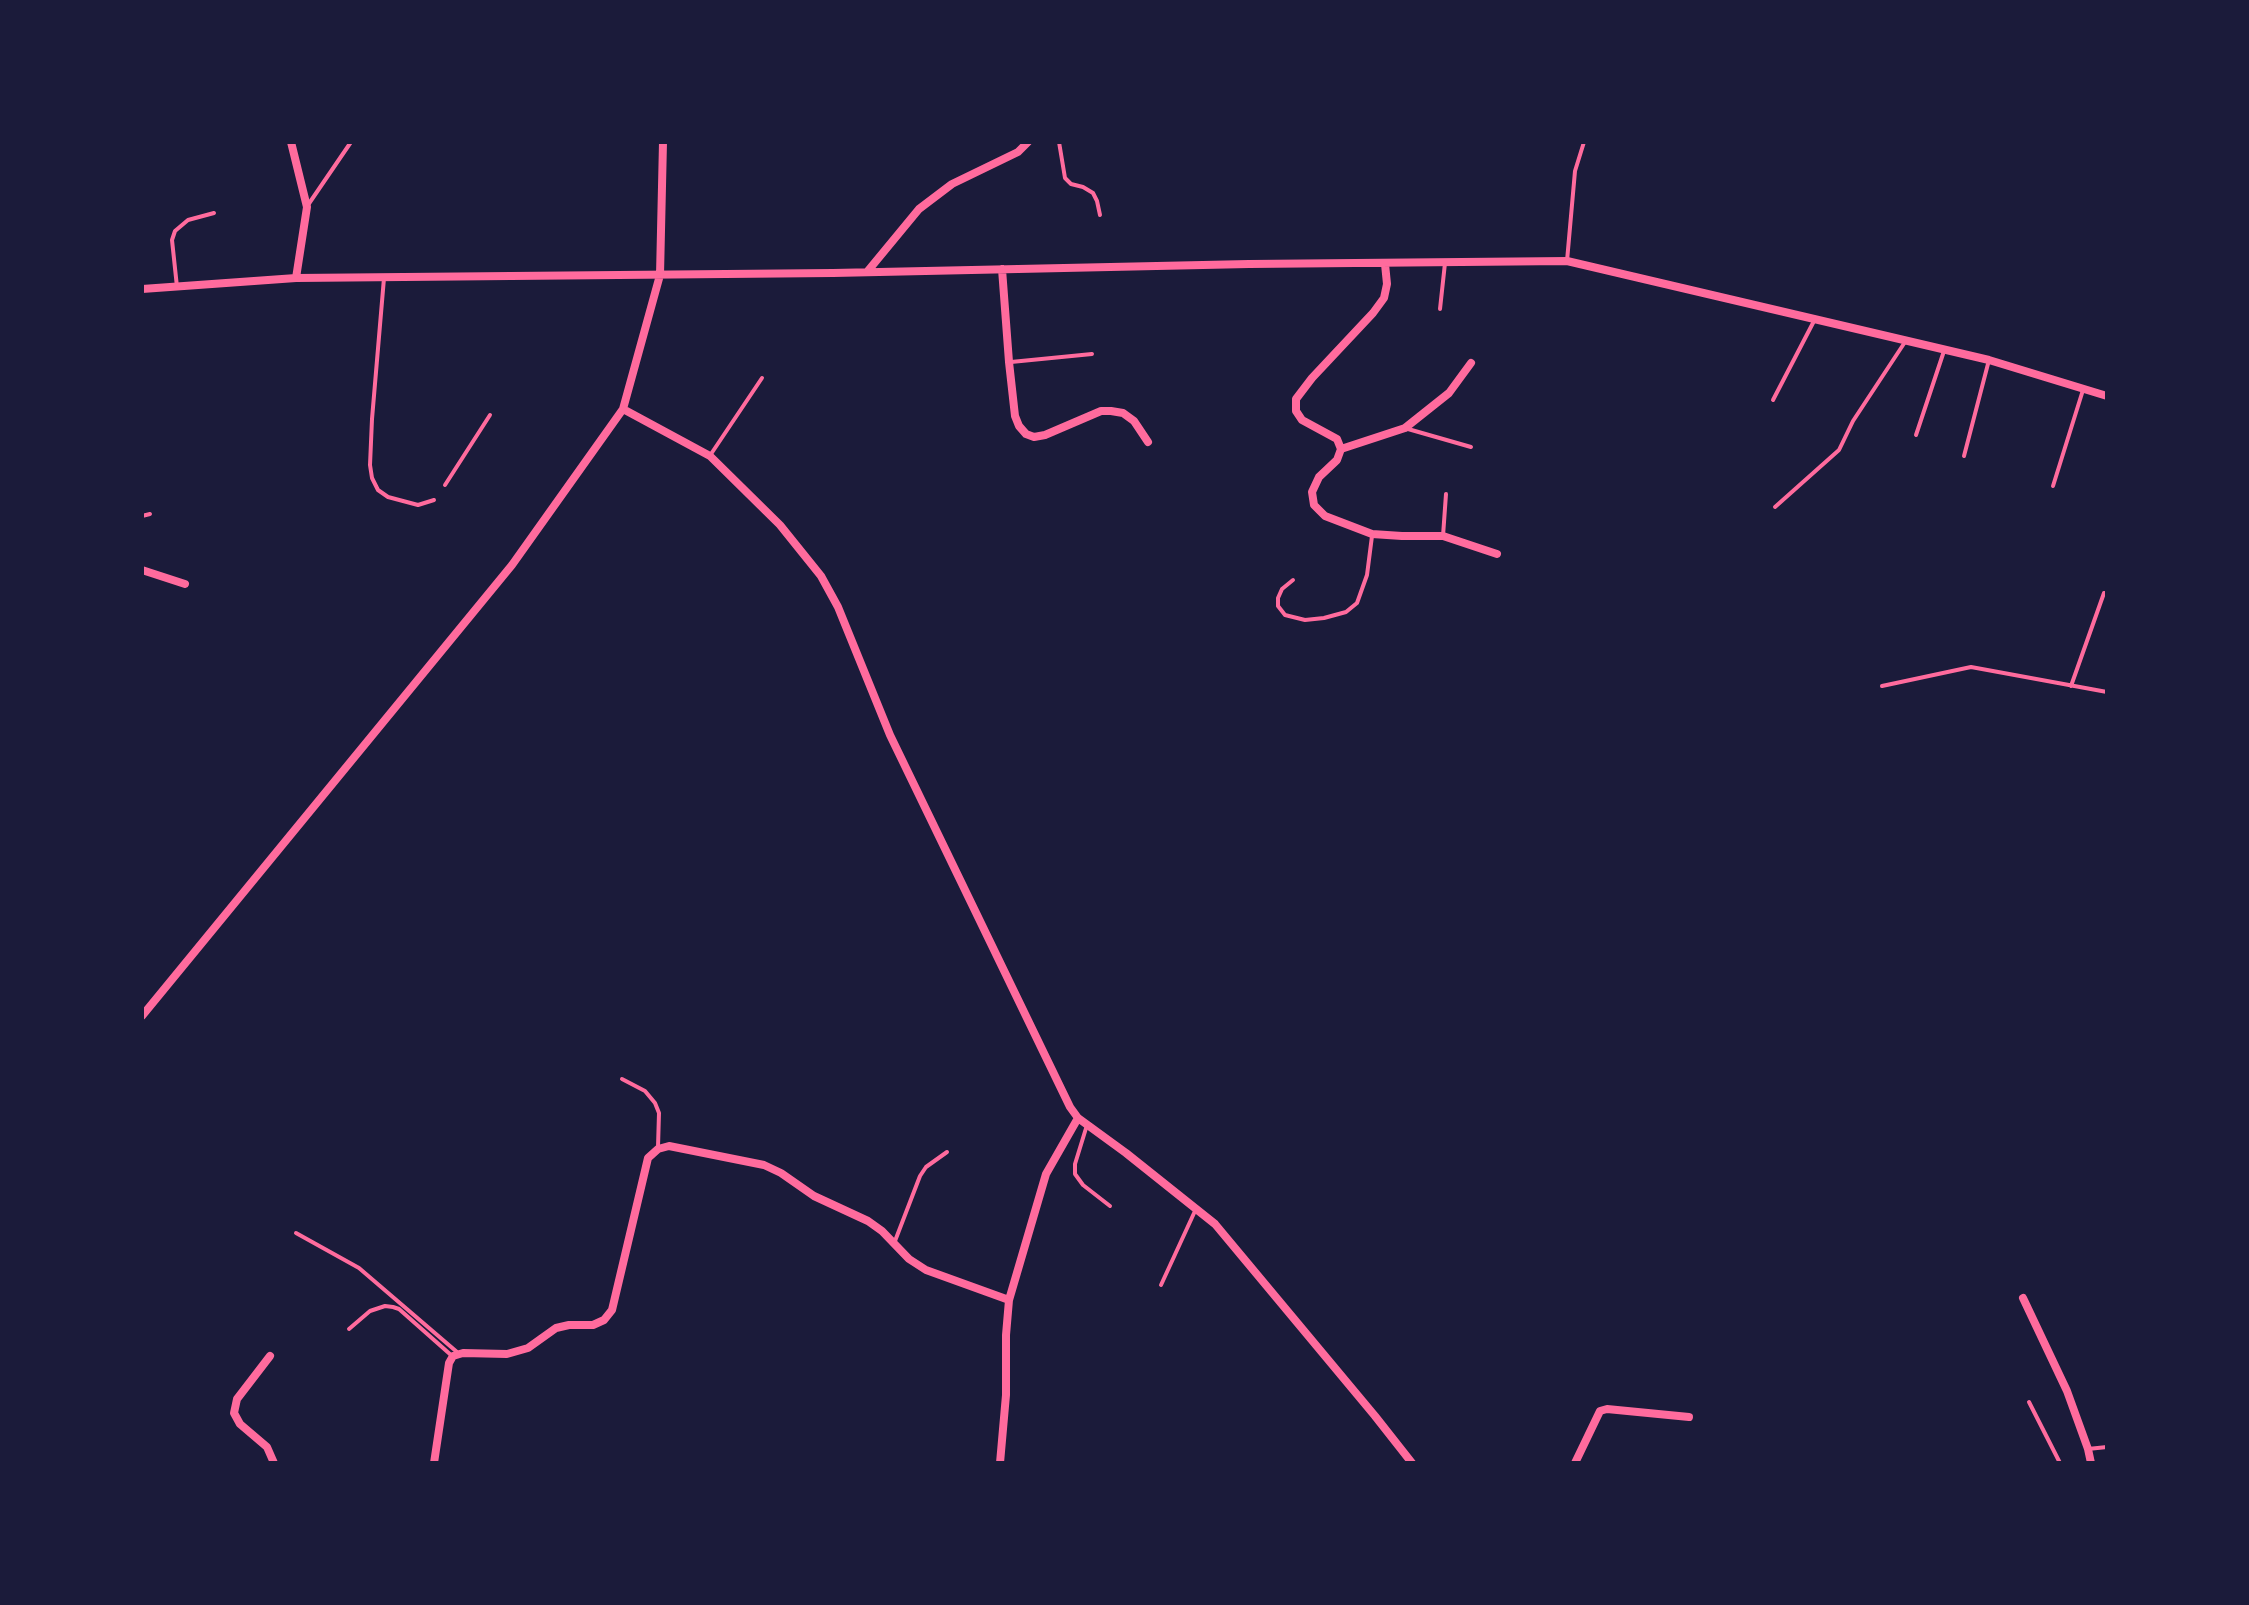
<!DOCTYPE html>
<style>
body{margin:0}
#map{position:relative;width:2249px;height:1605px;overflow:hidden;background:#1b1b3a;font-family:"Nunito Sans",sans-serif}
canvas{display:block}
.frame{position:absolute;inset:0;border:144px solid #1b1b3a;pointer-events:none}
</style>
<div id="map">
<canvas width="2249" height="1605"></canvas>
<div class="frame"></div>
</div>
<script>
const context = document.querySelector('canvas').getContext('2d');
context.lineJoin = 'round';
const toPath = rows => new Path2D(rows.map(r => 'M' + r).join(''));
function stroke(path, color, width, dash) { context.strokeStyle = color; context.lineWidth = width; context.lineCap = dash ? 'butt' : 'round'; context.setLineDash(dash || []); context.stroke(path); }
stroke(toPath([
 [1059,142,1065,178,1071,184,1083,187,1093,193,1097,201,1100,215],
 [308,205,351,142],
 [1567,261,1575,171,1584,142],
 [384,278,372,419,370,465,372,478,378,490,388,497,418,505,434,500],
 [177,287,172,240,175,231,188,220,214,213],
 [1440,309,1445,263],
 [1011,362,1092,354],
 [1773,400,1814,321],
 [1408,429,1471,447],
 [1916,435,1944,351],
 [711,454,762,378],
 [1964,456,1989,360],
 [445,485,490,415],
 [2053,486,2083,390],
 [1775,507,1839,450,1853,421,1905,342],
 [142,516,150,514],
 [1443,536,1446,494],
 [1293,580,1282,589,1278,598,1278,606,1285,615,1305,620,1324,618,1346,612,1357,603,1367,575,1372,536],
 [1882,686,1971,667,2107,692],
 [2071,686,2104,593],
 [622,1079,645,1091,655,1103,659,1113,658,1147],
 [1087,1125,1075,1164,1075,1174,1083,1185,1110,1206],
 [296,1233,359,1268,457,1352],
 [895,1241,920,1176,926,1167,947,1152],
 [1161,1285,1195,1211],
 [349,1329,370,1311,385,1306,393,1307,399,1309,451,1355],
 [2029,1402,2060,1463],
 [2088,1449,2107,1447]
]), '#ff6b9d', 4);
stroke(toPath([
 [291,142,307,207,296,278],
 [1385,264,1387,284,1384,298,1373,313,1312,378,1296,399,1296,411,1302,420,1337,439,1341,449,1337,460,1319,477,1312,492,1314,505,1325,516,1372,534,1402,536,1443,536,1497,554],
 [1002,269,1009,362,1015,416,1019,426,1026,434,1034,437,1045,435,1101,411,1111,411,1123,413,1134,421,1148,442],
 [867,272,919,209,952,184,1018,152,1028,142],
 [142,289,296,278,833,273,1249,264,1567,261,1989,360,2107,396],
 [623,409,710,456,780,525,821,576,838,607,890,735,1070,1107,1078,1118,1126,1153,1215,1224,1375,1416,1412,1463],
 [1341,449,1405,428,1449,393,1471,363],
 [142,570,185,584],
 [142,1016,512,565,623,409,660,275,663,142],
 [2023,1298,2067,1391,2088,1449,2091,1463],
 [270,1356,237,1399,234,1413,240,1424,267,1447,274,1463],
 [434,1463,449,1363,453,1356,463,1353,507,1354,528,1348,556,1328,569,1325,593,1325,604,1320,612,1310,648,1158,658,1149,669,1146,764,1165,781,1173,814,1196,868,1221,882,1231,909,1259,926,1270,1009,1300],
 [1000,1463,1006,1395,1006,1335,1009,1300,1046,1174,1078,1118],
 [1575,1463,1600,1411,1607,1409,1689,1417]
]), '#ff6b9d', 8);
</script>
